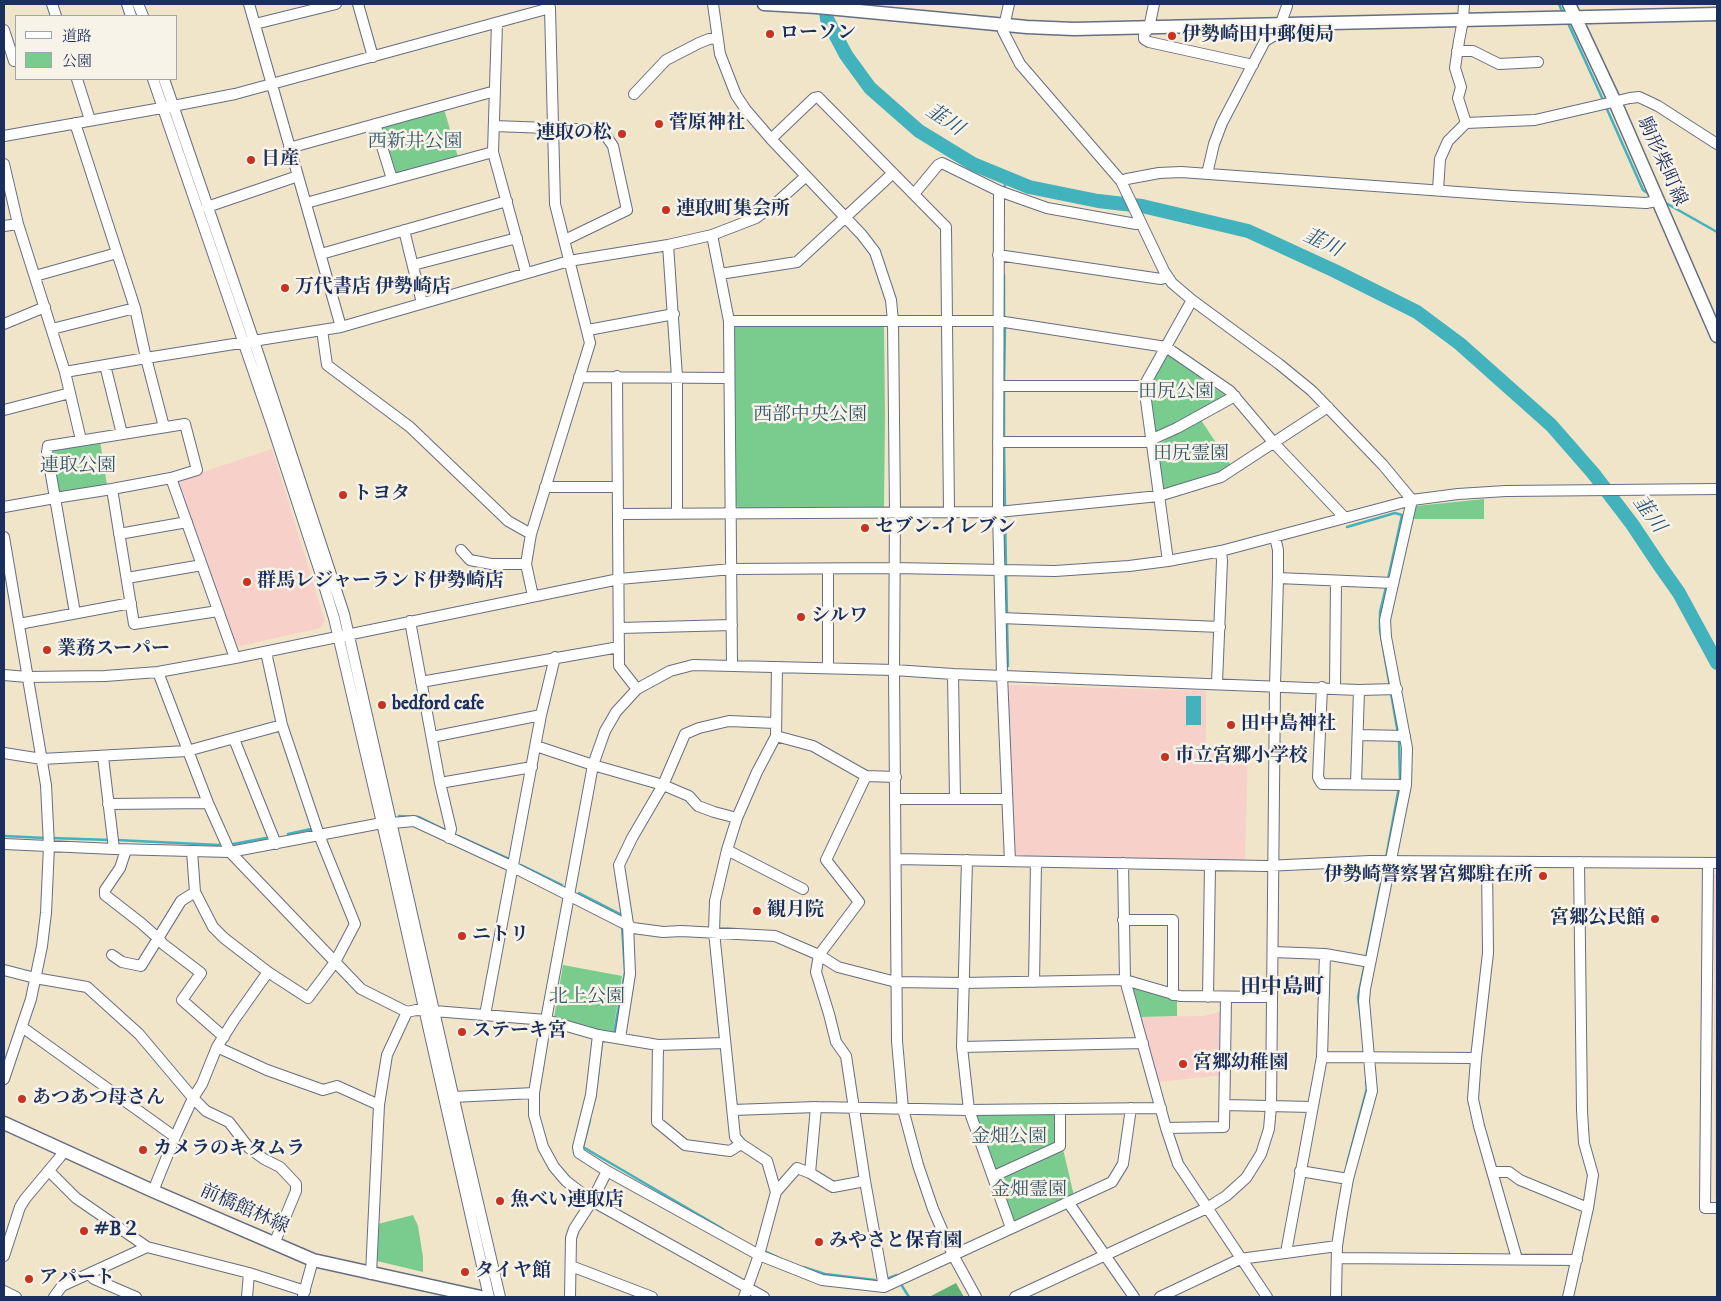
<!DOCTYPE html>
<meta charset="utf-8">
<style>
body{margin:0}
#map{position:relative;width:1721px;height:1301px;overflow:hidden;background:#f0e4c9;font-family:"IM FELL DW Pica","Noto Serif JP",serif}
canvas{display:block}
.frame{position:absolute;inset:0;border:5px solid #1b2f5e;pointer-events:none}
.legend{position:absolute;left:15px;top:15px;width:162px;height:65px;box-sizing:border-box;background:#f7f3e8;border:1px solid #9fa5b1;margin:0;padding:6px 9px;list-style:none;font-size:15px;color:#1b2f5e}
.legend li{display:flex;align-items:center;gap:10px;height:25px}
.legend b{width:25px;border:1px solid #9fa5b1}
</style>
<div id="map">
<canvas width="1721" height="1301"></canvas>
<div class="frame"></div>
<ul class="legend">
<li><b style="height:6px;background:#fff"></b>道路</li>
<li><b style="height:14px;background:#7acc8e"></b>公園</li>
</ul>
</div>
<script>
const context = document.querySelector('canvas').getContext('2d');
context.lineJoin = 'round';
function fillPath(path, color) { context.fillStyle = color; context.fill(path, 'evenodd'); }
const toPath = rows => new Path2D(rows.map(r => 'M' + r).join(''));
function stroke(path, color, width, dash) { context.strokeStyle = color; context.lineWidth = width; context.lineCap = dash ? 'butt' : 'round'; context.setLineDash(dash || []); context.stroke(path); }
function write(font, color, halo, rows, align = 'center') {
  context.font = font + ' "IM FELL DW Pica","Noto Serif JP",serif'; context.lineWidth = 5; context.setLineDash([]); context.textBaseline = 'middle'; context.strokeStyle = halo; context.fillStyle = color; for (const [text, x, y, turn = 0] of rows) {
    context.save(); context.translate(x, y); context.rotate((+turn || 0) * Math.PI / 180); context.textAlign = isNaN(turn) ? turn : align; if (halo) context.strokeText(text, 0, 0); context.fillText(text, 0, 0); context.restore();
  }
}
fillPath(toPath([
 [272,449,325,621,320,628,235,647,200,543,176,481],
 [1007,685,1206,691,1206,748,1248,750,1245,860,1016,856],
 [1714,874,1717,874,1717,1200,1715,1198],
 [1223,1011,1223,1075,1159,1082,1140,1017,1204,1016]
]), '#f7d0c9');
fillPath(toPath([
 [444,109,458,157,395,174,380,126],
 [882,325,884,327,885,417,884,506,882,509,739,509,736,505,733,328,736,326],
 [1166,353,1226,396,1158,434,1154,431,1148,385],
 [1201,420,1232,467,1220,474,1165,490,1162,488,1156,447,1158,444],
 [100,441,107,485,59,493,57,492,50,453,52,449],
 [1484,499,1484,519,1413,519,1416,506],
 [563,965,622,976,613,1031,609,1033,554,1018],
 [1136,986,1177,998,1177,1016,1140,1017,1132,989],
 [1054,1113,1057,1115,1056,1145,998,1170,994,1169,975,1117,978,1114],
 [1063,1149,1074,1196,1017,1222,1013,1222,998,1181,1000,1178],
 [413,1215,418,1226,423,1257,423,1272,377,1261,378,1224]
]), '#7acc8e');
fillPath(toPath([
 [956,1283,964,1297,927,1297,931,1296]
]), '#63b079');
fillPath(toPath([
 [1186,696,1201,696,1201,725,1186,725]
]), '#42b2bc');
stroke(toPath([
 [1559,4,1563,14],
 [1567,21,1604,102],
 [1606,107,1643,190,1651,195],
 [1004,190,1006,178],
 [1664,202,1717,232],
 [1004,275,1004,320],
 [1004,384,1005,326],
 [1004,390,1004,439],
 [1004,445,1005,509],
 [1005,515,1006,567],
 [1347,527,1395,513,1402,515,1388,579],
 [1006,572,1007,617],
 [1386,587,1380,612,1380,630,1390,687],
 [1007,622,1008,666],
 [1391,693,1398,734],
 [1399,739,1400,781],
 [399,816,419,817,443,829],
 [288,834,311,829],
 [4,836,45,838],
 [458,836,509,859],
 [51,838,110,840],
 [116,840,219,845],
 [233,844,266,838],
 [1386,858,1399,787],
 [521,865,562,885],
 [579,893,622,915],
 [1366,958,1385,863],
 [1361,1019,1358,997,1365,963],
 [614,1033,625,972,622,926],
 [595,1098,602,1041],
 [590,1120,583,1147,723,1229],
 [1347,1164,1367,1088,1366,1082],
 [766,1252,779,1258],
 [803,1267,825,1274,875,1280],
 [889,1278,897,1275],
 [902,1286,909,1297]
]), '#42b2bc', 2.5);
stroke(toPath([
 [825,4,827,19,846,55,870,88,919,131,973,164,1029,187,1098,201,1142,206,1248,231,1335,271,1417,312,1460,344,1551,425,1593,473,1632,524,1660,566,1679,593,1717,663]
]), '#42b2bc', 14);
const minor = toPath([
 [52,4,56,16],
 [127,4,131,16],
 [138,4,143,16],
 [249,4,341,327],
 [358,4,373,57],
 [713,4,720,54,736,95,746,110,771,139,862,235,875,252,891,300,893,321,895,512,894,670,897,1041,903,1109,918,1165,933,1209,953,1255,976,1297],
 [1009,4,1003,31,1020,64,1121,181,1164,271,1172,283,1192,300,1279,364,1312,391,1383,465,1412,500,1385,620,1386,637,1407,748,1406,785,1365,989,1364,1001,1372,1091,1348,1179,1342,1213,1337,1246,1336,1297],
 [1154,4,1149,28,1144,34,1144,39,1149,42,1253,65],
 [1464,4,1463,20,1459,41,1455,68,1461,87,1458,98,1466,123],
 [497,23,493,152,526,273],
 [255,24,336,4],
 [4,30,14,61],
 [1457,51,1473,51,1499,64,1538,62],
 [77,79,90,120],
 [153,79,273,428,320,572,334,618,390,857,489,1297],
 [164,79,258,353,344,614,461,1130,500,1297],
 [634,94,666,60,699,43,709,39,717,38],
 [75,123,135,308,146,358,164,427],
 [375,124,392,179],
 [494,126,602,130,613,146,627,210,565,240],
 [4,136,173,106,235,94,550,8,549,4],
 [771,139,814,98,818,97,946,227,949,512],
 [289,148,495,91],
 [4,164,18,224,65,372,81,440],
 [1207,174,1214,144,1222,123,1265,41,1277,34,1287,6,1287,4],
 [1121,181,1127,179,1159,173,1181,172,1513,196,1646,203,1657,201],
 [1438,190,1440,159,1448,141,1466,123,1535,120,1630,98,1639,97,1658,106,1717,144],
 [999,191,998,512,1002,675,1010,861],
 [914,194,938,165,942,163,999,191,1047,208,1136,224,1140,222],
 [306,203,493,152],
 [207,207,298,176],
 [4,226,18,224],
 [404,230,422,303],
 [712,235,729,321,732,666],
 [668,245,677,377,677,513],
 [321,254,507,201],
 [998,255,1161,279,1167,277],
 [413,265,517,238],
 [720,274,797,262,892,174],
 [35,276,117,253],
 [729,321,998,321,1166,347,1230,391,1274,443,1345,518],
 [4,324,45,307],
 [52,329,135,308],
 [322,330,327,365,410,427,508,521,531,534],
 [588,330,674,314],
 [105,365,122,434],
 [65,372,146,358,341,327,569,261,668,245,712,235,756,218,776,203,805,177],
 [617,376,619,666,637,689],
 [579,377,728,378],
 [999,386,1144,386],
 [4,410,70,393],
 [998,442,1146,442,1177,428,1235,396],
 [171,478,235,658],
 [545,487,617,487],
 [112,489,134,624,218,611],
 [4,507,55,498,112,489,171,478,197,470,185,424,48,446,47,452,75,613],
 [618,514,998,512,1159,496,1221,477,1328,407],
 [119,534,187,522],
 [4,537,46,785,49,846,46,913,42,946,31,999,4,1079],
 [461,550,470,560,491,564,526,564],
 [1168,561,1144,386,1192,300],
 [127,578,202,565],
 [1278,578,1393,583],
 [533,596,526,564,531,534,590,343,555,204,550,8],
 [1001,618,1220,627],
 [410,621,440,783,451,829,449,838],
 [19,624,131,603],
 [620,628,732,625],
 [828,668,828,569],
 [158,672,208,803,230,852,361,989,407,1012,416,1010,434,1011,546,1020,598,1035,658,1045,657,1122,685,1145,730,1151,741,1144],
 [953,674,955,799],
 [4,675,27,677,105,676,158,672,235,658,619,579,732,569,894,568,1055,571,1129,566,1168,561,1221,551,1412,500,1458,494,1506,491,1717,489],
 [421,682,619,647],
 [1217,683,1222,561,1221,551],
 [1322,687,1318,777,1320,781,1322,784,1406,785],
 [1335,688,1336,581],
 [1358,735,1405,736],
 [776,736,813,746,866,776,896,777],
 [432,737,541,715],
 [234,739,276,844],
 [536,746,593,765,663,785,689,796,698,806,714,812,737,818],
 [4,753,42,759,187,751,282,725],
 [103,757,114,849],
 [866,776,826,860,859,902,819,955,816,972,829,1014,836,1042,846,1056,865,1181,884,1287],
 [440,783,532,767],
 [1356,784,1359,690],
 [895,799,1007,799],
 [108,804,208,803],
 [392,823,414,821,513,867,633,928,663,932,681,931,775,936,819,955,838,967,896,982,963,983,1125,980,1180,996,1272,997],
 [4,844,114,849,230,852,382,823],
 [126,850,120,868,105,890,105,895,141,923,159,939,163,944,201,973,182,1000,224,1037],
 [727,850,803,889],
 [192,851,195,892,213,927,224,938,268,972,308,998,335,962,355,924,319,835,282,725,266,652],
 [896,859,1266,866,1370,861,1717,863],
 [967,860,962,1047,969,1110,1011,1228],
 [1487,862,1488,953,1476,1058,1473,1099,1479,1126,1517,1259],
 [1123,863,1125,980,1166,1128,1178,1164,1267,1297],
 [1708,863,1705,1208,1717,1208],
 [1123,920,1173,920,1173,995],
 [1273,952,1325,954,1370,962],
 [112,955,122,962,141,966,181,901,195,892],
 [4,970,35,978,87,987,139,1034,193,1098,206,1111,229,1122,249,1148,264,1159,280,1167,296,1184,296,1191,274,1244],
 [1034,982,1036,862],
 [1208,997,1210,865],
 [485,1015,541,715,555,657],
 [22,1027,175,1137],
 [598,1035,591,1095,578,1147,579,1153,607,1171,759,1255,822,1280,884,1287,1112,1182,1123,1164,1131,1108],
 [620,1038,630,974,628,924,619,865,632,838,663,785,685,734,699,728,729,721,775,723],
 [658,1045,725,1043],
 [217,1047,267,1070,323,1090,337,1086,379,1105],
 [962,1047,1143,1043],
 [1322,1057,1476,1058],
 [453,1097,534,1093],
 [1225,1105,1312,1107],
 [733,1110,816,1107,969,1110,1161,1108],
 [1166,1128,1224,1127,1226,998],
 [49,1171,76,1198,147,1247,249,1273,305,1291],
 [1300,1171,1348,1179],
 [1493,1172,1509,1172,1520,1180,1588,1208],
 [810,1173,816,1107],
 [994,1176,1060,1146,1060,1109],
 [153,1191,175,1137,193,1098,202,1084,217,1047,234,1020,268,972],
 [776,1192,767,1161,741,1144,735,1137,714,932,715,901,727,850,737,818,757,772,776,736,777,667],
 [1068,1202,1134,1297],
 [1287,1253,1287,1247,1322,1057,1325,954],
 [4,1256,20,1207,25,1199,60,1157,64,1150],
 [1337,1258,1577,1260],
 [571,1266,652,1297],
 [89,1274,94,1279,136,1297],
 [371,1274,379,1105,387,1055,407,1012],
 [4,1291,16,1297],
 [303,1296,313,1260],
 [54,1297,62,1286,147,1247],
 [247,1297,249,1273],
 [570,1297,571,1238,574,1229,592,1201,607,1171],
 [744,1297,759,1255,776,1192,797,1168,810,1173,833,1187,865,1181],
 [764,1297,592,1201,566,1181,554,1167,543,1147,534,1115,534,1093,546,1020,593,765,605,731,616,712,637,689,670,671,693,665,894,670,953,674,1359,690,1397,689],
 [1015,1297,1207,1208,1226,1196,1246,1178,1261,1154,1269,1129,1271,1106,1275,686,1278,578,1278,550,1275,537],
 [1160,1297,1240,1259,1337,1246],
 [1568,1297,1588,1208,1593,1175,1584,1143,1582,1111,1579,862]
]);
const major = toPath([
 [764,4,817,7,1027,27,1074,29,1717,14],
 [1569,4,1615,102,1717,336],
 [4,1123,153,1191,313,1260,481,1297]
]);
stroke(minor, '#666e83', 12);
stroke(major, '#666e83', 15);
stroke(minor, '#fff', 10);
stroke(major, '#fff', 12);
for (const [x, y, r, color] of [
 [770,34,5,"#c8321e"],
 [1172,36,5,"#c8321e"],
 [659,124,5,"#c8321e"],
 [622,134,5,"#c8321e"],
 [251,160,5,"#c8321e"],
 [666,210,5,"#c8321e"],
 [285,288,5,"#c8321e"],
 [343,495,5,"#c8321e"],
 [865,528,5,"#c8321e"],
 [247,582,5,"#c8321e"],
 [801,617,5,"#c8321e"],
 [47,650,5,"#c8321e"],
 [382,705,5,"#c8321e"],
 [1231,725,5,"#c8321e"],
 [1165,757,5,"#c8321e"],
 [1543,876,5,"#c8321e"],
 [757,911,5,"#c8321e"],
 [1655,919,5,"#c8321e"],
 [462,936,5,"#c8321e"],
 [462,1032,5,"#c8321e"],
 [1183,1064,5,"#c8321e"],
 [22,1099,5,"#c8321e"],
 [143,1150,5,"#c8321e"],
 [500,1201,5,"#c8321e"],
 [84,1231,5,"#c8321e"],
 [819,1242,5,"#c8321e"],
 [465,1272,5,"#c8321e"],
 [29,1279,5,"#c8321e"]
]) { const dot = new Path2D(); dot.arc(x, y, r, 0, 2 * Math.PI); context.fillStyle = color; context.fill(dot); stroke(dot, '#f7f3e8', 2); }
write('bold 19px', '#1b2f5e', '#f7f3e8', [
 ["ローソン",780,34],
 ["伊勢崎田中郵便局",1182,36],
 ["菅原神社",669,124],
 ["連取の松",612,134,"right"],
 ["日産",261,160],
 ["連取町集会所",676,210],
 ["万代書店 伊勢崎店",295,288],
 ["トヨタ",353,495],
 ["セブン-イレブン",875,528],
 ["群馬レジャーランド伊勢崎店",257,582],
 ["シルワ",811,617],
 ["業務スーパー",57,650],
 ["bedford cafe",392,705],
 ["田中島神社",1241,725],
 ["市立宮郷小学校",1175,757],
 ["伊勢崎警察署宮郷駐在所",1533,876,"right"],
 ["観月院",767,911],
 ["宮郷公民館",1645,919,"right"],
 ["ニトリ",472,936],
 ["ステーキ宮",472,1032],
 ["宮郷幼稚園",1193,1064],
 ["あつあつ母さん",32,1099],
 ["カメラのキタムラ",153,1150],
 ["魚べい連取店",510,1201],
 ["#B２",94,1231],
 ["みやさと保育園",829,1242],
 ["タイヤ館",475,1272],
 ["アパート",39,1279]
], 'left');
write('19px', '#33566a', '#f7f3e8', [
 ["西新井公園",415,143],
 ["田尻公園",1176,393],
 ["西部中央公園",810,416],
 ["田尻霊園",1191,455],
 ["連取公園",78,467],
 ["北上公園",587,998],
 ["金畑公園",1009,1138],
 ["金畑霊園",1029,1191]
]);
write('19px', '#1b2f5e', '#f7f3e8', [
 ["駒形柴町線",1661,162,66],
 ["前橋館林線",244,1210,24]
]);
write('italic 20px', '#27567a', '#f7f3e8', [
 ["韮川",944,121,34],
 ["韮川",1322,244,26],
 ["韮川",1648,515,54]
]);
write('bold 21px', '#1b2f5e', '#f7f3e8', [
 ["田中島町",1282,989]
]);
</script>
